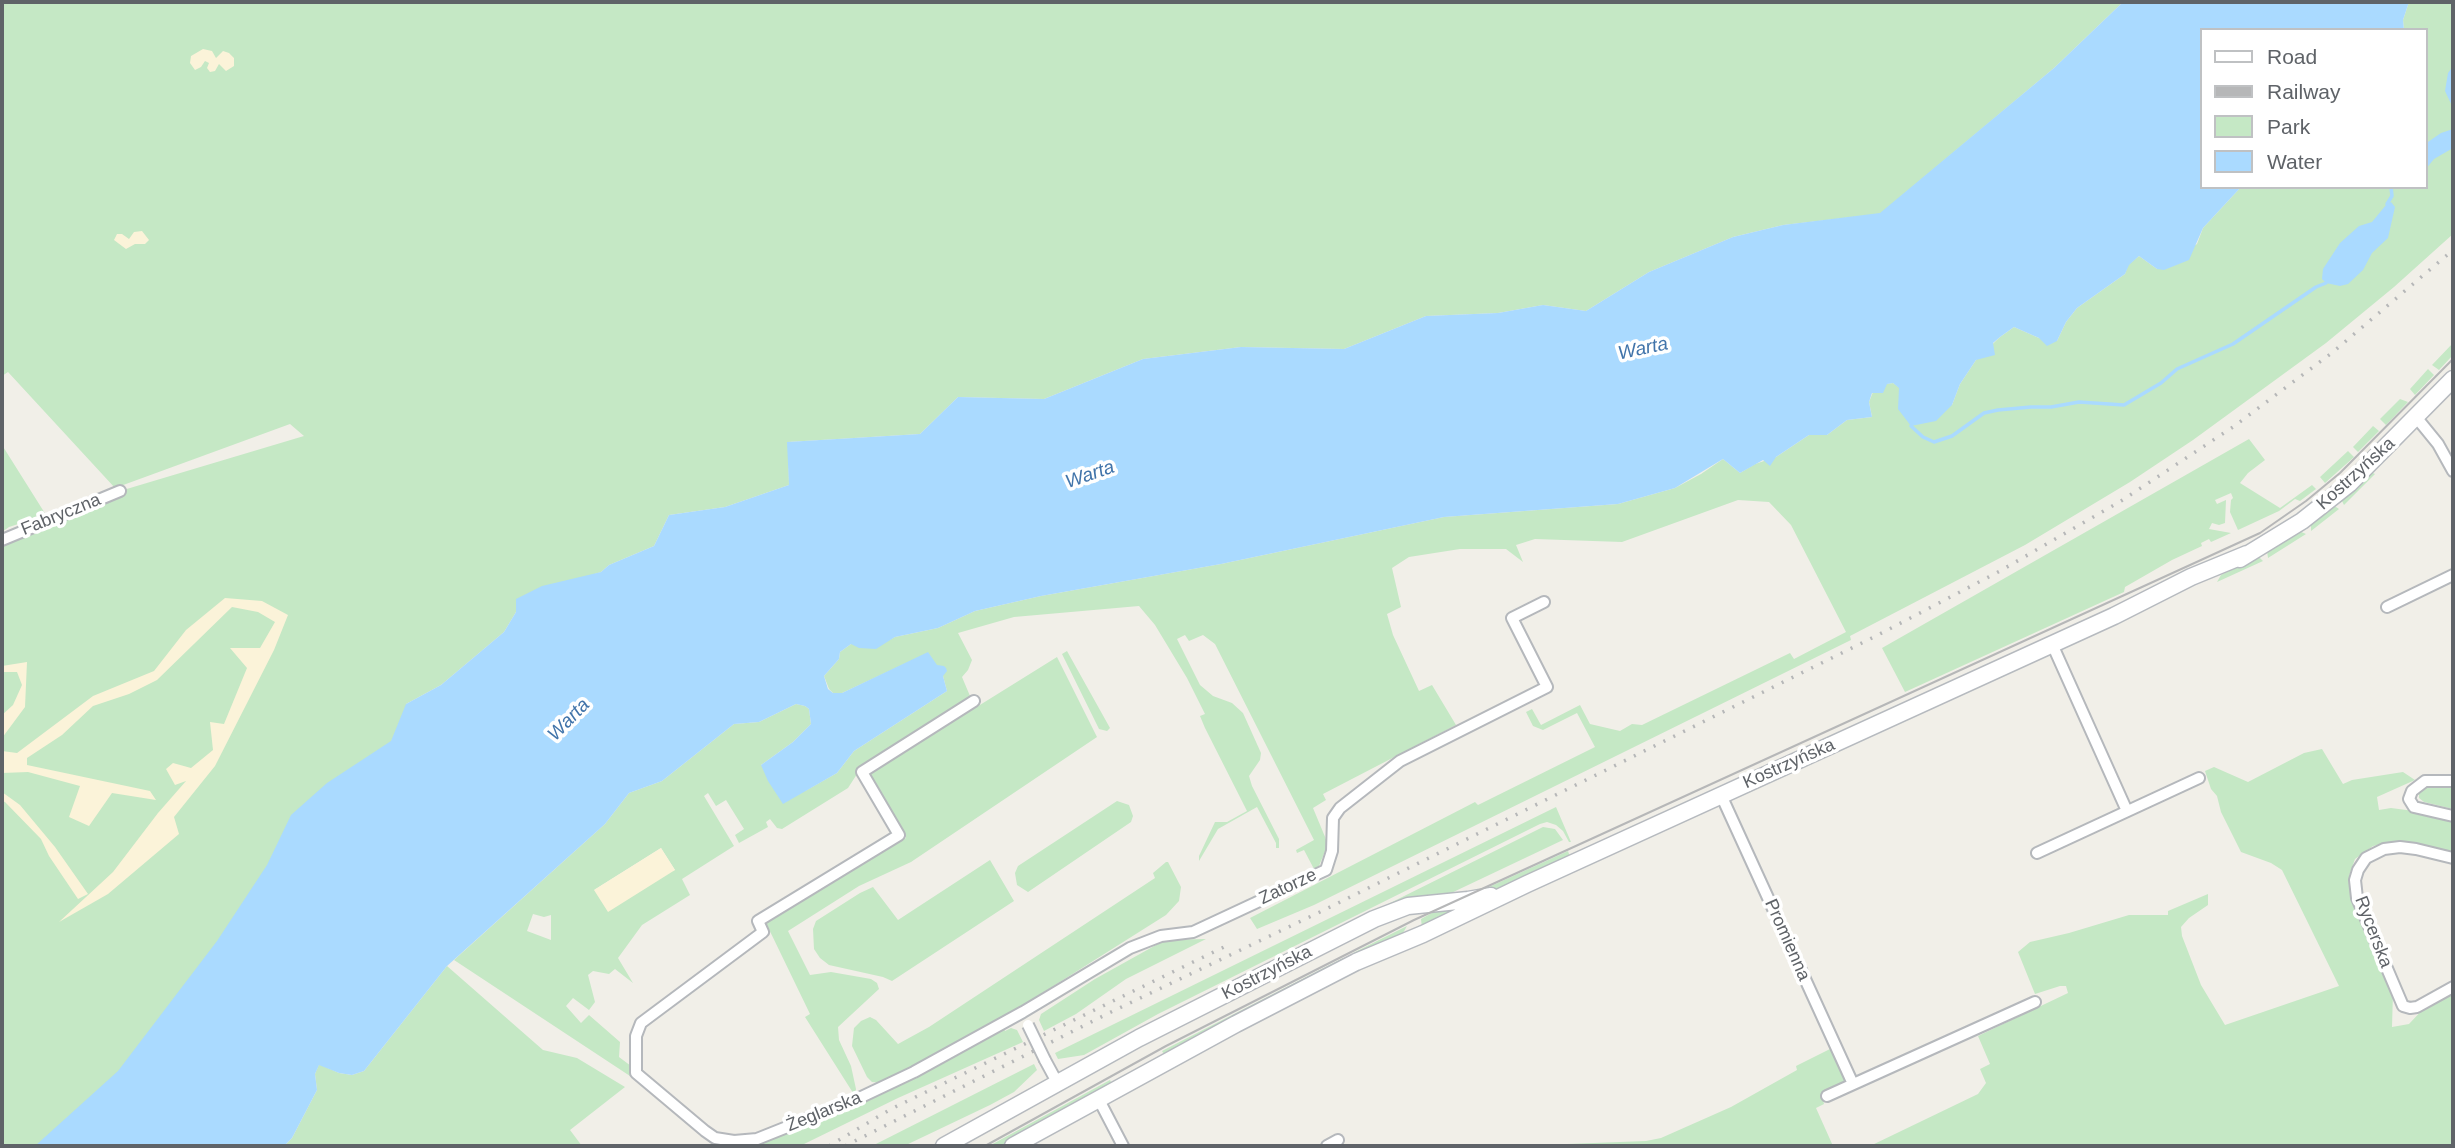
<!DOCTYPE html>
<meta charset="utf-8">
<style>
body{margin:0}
#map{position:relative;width:2455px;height:1148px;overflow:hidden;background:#f1efe8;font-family:Arial,sans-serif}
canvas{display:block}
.frame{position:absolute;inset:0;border:4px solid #5f6368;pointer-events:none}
.legend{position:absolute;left:2200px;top:28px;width:228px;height:161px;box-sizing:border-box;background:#fff;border:2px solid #bfc1c3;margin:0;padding:9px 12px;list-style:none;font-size:21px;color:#5f6368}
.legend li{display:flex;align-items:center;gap:14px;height:35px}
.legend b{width:35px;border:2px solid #bfc1c3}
</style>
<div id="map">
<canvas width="2455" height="1148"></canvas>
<div class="frame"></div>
<ul class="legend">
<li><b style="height:9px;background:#fff"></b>Road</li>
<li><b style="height:9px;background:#b6b7b8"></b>Railway</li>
<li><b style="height:19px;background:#c5e8c5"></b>Park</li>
<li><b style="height:19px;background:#aadaff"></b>Water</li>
</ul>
</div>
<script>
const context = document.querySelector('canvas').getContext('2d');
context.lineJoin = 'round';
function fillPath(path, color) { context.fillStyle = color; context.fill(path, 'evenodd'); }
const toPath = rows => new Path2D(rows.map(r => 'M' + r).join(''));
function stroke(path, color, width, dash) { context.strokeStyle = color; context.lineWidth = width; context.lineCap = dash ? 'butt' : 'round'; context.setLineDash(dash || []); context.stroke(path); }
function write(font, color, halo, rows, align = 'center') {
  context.font = font + ' Arial,sans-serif'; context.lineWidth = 7; context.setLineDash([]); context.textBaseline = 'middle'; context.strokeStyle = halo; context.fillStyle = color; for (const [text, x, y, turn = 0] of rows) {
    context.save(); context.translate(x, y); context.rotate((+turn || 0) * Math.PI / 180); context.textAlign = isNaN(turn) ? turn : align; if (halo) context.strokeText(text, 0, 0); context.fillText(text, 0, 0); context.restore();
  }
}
fillPath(toPath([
 [2,2,2123,2,2054,68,1880,214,1783,225,1733,237,1649,272,1586,311,1543,305,1498,313,1426,316,1344,349,1241,347,1143,359,1044,399,958,397,920,434,788,442,789,485,725,507,669,515,654,546,609,565,601,572,577,580,516,612,504,632,441,685,406,704,412,720,61,1146,2,1146,2,540,120,491,304,436,290,424,115,488,8,372,2,376],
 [2409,2,2453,2,2453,234,2394,287,2326,343,2193,440,2130,482,2025,545,1850,636,1851,640,1314,905,1257,929,1250,918,1475,802,1478,805,1595,747,1577,713,1543,730,1533,726,1526,712,1532,709,1541,725,1580,705,1590,724,1620,731,1632,724,1642,725,1790,653,1794,659,1846,632,1791,525,1769,502,1738,500,1622,542,1535,539,1516,545,1523,562,1506,549,1460,549,1409,557,1392,568,1401,607,1387,614,1393,635,1419,691,1432,685,1456,725,1323,794,1326,800,1313,808,1328,844,1319,866,1314,869,1304,850,1297,853,1296,850,1314,840,1215,644,1203,635,1189,641,1185,635,1177,639,1200,685,1213,696,1232,703,1243,713,1261,753,1260,760,1249,776,1252,786,1279,839,1279,848,1276,848,1276,843,1257,807,1218,829,1199,861,1199,856,1215,822,1227,822,1247,811,1205,728,1200,716,1205,714,1187,678,1155,625,1139,606,1014,617,958,633,972,660,968,670,962,677,970,696,969,702,859,771,848,788,782,829,777,828,770,819,766,822,768,827,739,843,735,835,744,829,726,800,716,806,708,793,704,796,734,846,682,879,690,895,642,925,618,958,633,983,615,969,609,974,593,971,588,975,595,1002,589,1010,573,998,566,1006,581,1023,589,1015,620,1042,619,1057,631,1066,630,1076,454,960,605,824,629,793,662,781,734,724,759,722,796,704,805,706,809,709,811,724,793,742,761,765,805,791,837,773,854,751,947,691,943,676,928,653,842,693,833,693,829,689,824,676,839,659,840,652,851,644,881,644,895,637,938,628,975,611,1041,596,1221,564,1444,517,1618,504,1675,488,1701,474,1723,459,1740,473,1755,464,1776,457,1809,435,1827,435,1847,420,1872,417,1869,402,1873,392,1886,384,1893,383,1899,387,1899,409,1952,405,1960,384,1976,360,2000,337,2014,327,2039,338,2057,341,2066,322,2077,308,2125,274,2128,265,2139,256,2157,269,2197,244,2203,228,2241,187,2425,187,2425,30,2404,30,2403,20],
 [661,848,675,870,594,890],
 [533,914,544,917,551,915,551,940,527,931],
 [2453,343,2453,355,2439,370,2432,365],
 [2428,369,2434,375,2415,395,2410,389],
 [2400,399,2408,402,2386,425,2380,419],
 [2373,426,2379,431,2358,452,2353,447],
 [2249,439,2265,460,2248,473,2240,483,2280,508,2312,485,2316,489,2300,501,2295,499,2279,511,2238,530,2230,512,2231,500,2233,498,2231,493,2215,500,2217,504,2226,500,2225,523,2219,525,2212,523,2209,529,2231,533,2211,542,2209,539,2201,543,2202,546,2172,560,2125,587,2124,592,1905,692,1882,648],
 [2,445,46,515,9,527,2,532],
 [2348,451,2354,457,2325,483,2320,477],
 [2371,472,2375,474,2344,505,2341,499],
 [2333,505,2339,509,2311,531,2311,522],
 [2299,531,2306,534,2268,558,2267,551],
 [2258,556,2263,561,2217,582,2221,575],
 [1067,651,1110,728,1107,731,1099,729,1062,654],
 [1057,657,1097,737,911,862,859,886,788,931,810,975,831,972,871,979,877,983,879,989,838,1027,839,1040,851,1066,856,1089,855,1096,805,1017,810,1014,765,921,906,838,869,774],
 [2322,749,2343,784,2352,780,2403,772,2415,780,2377,797,2379,810,2391,808,2414,811,2453,821,2453,853,2388,843,2373,846,2355,859,2349,876,2358,914,2393,992,2392,1027,2409,1024,2426,1006,2453,990,2453,1146,1870,1146,1978,1094,1986,1083,1980,1069,1990,1064,1978,1036,2068,993,2066,986,2060,986,2035,994,2018,952,2030,942,2069,933,2129,915,2168,915,2168,911,2208,894,2208,905,2189,918,2181,927,2182,936,2201,985,2225,1025,2339,986,2282,870,2271,863,2241,852,2221,812,2217,796,2211,789,2205,771,2214,767,2248,782,2304,753],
 [2437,785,2453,786,2453,809,2424,802,2419,798,2419,791,2426,786],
 [1117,801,1129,805,1133,816,1131,822,1028,892,1017,885,1015,873,1018,866],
 [1556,807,1571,842,1569,842,1563,831,1556,825,1547,822,1540,824,1158,1014,1084,1055,1058,1059,1055,1053],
 [1543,827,1555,829,1563,840,1447,895,1376,910],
 [1568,851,1570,857,1498,889,1469,896],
 [990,860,1014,901,892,981,883,977,829,965,820,958,814,949,813,929,816,921,860,893,873,887,898,920],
 [1166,862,1168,862,1181,887,1179,901,1166,915,1017,1009,893,1078,882,1083,872,1082,867,1077,852,1046,854,1028,861,1021,870,1017,876,1020,898,1044,929,1027,1155,878,1153,873],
 [1471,905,1422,928,1421,919,1437,910],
 [1407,926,1403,933,1354,956,1353,953],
 [1206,939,1126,979,1076,1014,1044,1031,1039,1020,1041,1014,1095,979,1165,940],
 [1343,958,1344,960,1188,1043,1186,1041,1186,1045,1165,1056,1162,1051],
 [447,966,543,1050,577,1058,625,1087,570,1130,582,1146,284,1146,292,1138,317,1090,315,1074,319,1064,339,1073,352,1075,364,1071],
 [1004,1028,1005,1031,1011,1028,1017,1030,1023,1042,898,1098,800,1146,747,1146,900,1084],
 [1830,1049,1847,1084,1822,1095,1824,1104,1816,1108,1833,1146,1515,1146,1646,1141,1661,1138,1731,1107,1797,1070,1796,1066],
 [1034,1064,1037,1070,1014,1092,990,1105,904,1146,872,1146],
 [1110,1080,1112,1084,1000,1146,989,1146]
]), '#c5e8c5');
fillPath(toPath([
 [203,49,212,51,216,58,223,51,229,53,234,58,234,66,226,71,219,64,215,71,210,72,207,68,209,63,205,61,201,67,195,70,190,63,191,56],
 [142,231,149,240,145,244,135,244,126,249,114,240,117,234,122,234,129,239,134,232],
 [225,598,262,601,288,615,274,650,215,766,174,817,179,834,108,894,59,922,113,872,158,813,186,781,175,785,166,769,173,763,191,768,213,750,210,722,224,724,247,668,230,648,260,648,275,622,258,612,232,607,157,680,129,694,93,706,62,735,27,758,27,765,150,791,156,800,112,793,89,826,69,817,80,786,28,772,2,773,2,751,17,753,93,696,154,671,186,630],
 [27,662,25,707,2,738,2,715,13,705,22,685,17,672,2,672,2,666],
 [2,792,20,805,55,847,88,894,78,899,49,856,41,839,5,802,2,801],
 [661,848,675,870,608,912,594,890]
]), '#fbf3d9');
fillPath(toPath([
 [2123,2,2409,2,2403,20,2404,30,2201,30,2201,187,2241,187,2203,228,2189,260,2164,270,2157,269,2139,256,2129,265,2125,274,2077,308,2066,322,2057,341,2047,346,2039,338,2014,327,2000,337,1993,343,1995,355,1976,360,1960,384,1952,405,1936,421,1911,426,1898,409,1899,388,1893,383,1887,384,1883,393,1872,393,1869,402,1872,417,1847,420,1827,435,1809,435,1776,457,1770,466,1763,460,1740,473,1723,459,1675,488,1618,504,1444,517,1221,564,1041,596,975,611,938,628,895,637,876,649,859,648,851,644,840,652,839,659,824,676,828,689,833,693,842,693,928,652,937,665,944,666,946,668,947,671,943,676,947,691,854,751,837,773,783,804,768,781,761,765,793,742,811,724,809,709,805,706,796,704,759,722,734,724,662,781,629,793,605,824,447,966,364,1071,352,1075,339,1073,319,1065,315,1074,317,1090,292,1138,284,1146,35,1146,118,1071,217,941,267,865,291,815,327,783,391,741,406,704,441,685,504,632,516,612,516,599,542,586,601,572,609,565,654,546,669,515,725,507,789,485,787,442,920,434,958,397,1044,399,1143,359,1241,347,1344,349,1426,316,1498,313,1543,305,1586,311,1649,272,1733,237,1783,225,1880,213,2054,68],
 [2453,66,2453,108,2445,91,2448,73],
 [2453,129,2453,148,2434,159,2425,170,2425,144,2441,133],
 [2391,202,2395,207,2388,238,2372,253,2363,270,2348,284,2340,286,2326,283,2322,279,2323,269,2340,243,2359,226,2372,222,2386,205]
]), '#aadaff');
stroke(toPath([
 [2387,204,2392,196,2391,187],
 [1911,426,1923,437,1934,442,1952,436,1984,413,1998,410,2031,407,2051,407,2079,402,2124,405,2161,383,2177,369,2233,344,2316,287,2326,283]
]), '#aadaff', 3.5);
const street = toPath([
 [2416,417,2438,444,2453,471],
 [2,540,120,491],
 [2387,607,2453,575],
 [2052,644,2127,811],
 [974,701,862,772,899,835,758,921,763,932,641,1023,636,1036,636,1073,705,1131,715,1138,734,1141,757,1139,857,1099,914,1072,1023,1012,1130,948,1161,936,1193,932,1326,870,1332,851,1333,818,1340,808,1400,761,1547,687,1512,618,1544,602],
 [2453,781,2425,781,2412,791,2409,799,2414,807,2453,816],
 [1721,795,1853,1084],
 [2037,853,2199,778],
 [2453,858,2416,849,2400,847,2384,849,2366,858,2358,870,2355,880,2357,898,2403,1006,2410,1008,2417,1007,2453,987],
 [1045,1060,1058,1084],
 [1827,1096,2035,1002],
 [1099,1100,1123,1146],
 [1327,1146,1338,1140]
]);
const secondary = toPath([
 [2240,559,2302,521,2349,484,2453,379],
 [944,1146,1139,1038,1374,919,1408,906,1468,900,1491,896],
 [1013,1146,1236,1024,1356,962,1423,934,1527,884,2114,616,2191,577,2247,554]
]);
stroke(street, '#b5b8bc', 14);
stroke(secondary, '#b6babf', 19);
stroke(street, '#fff', 10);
stroke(secondary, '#fff', 16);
stroke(toPath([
 [985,1146,1166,1046,1414,920,2260,533,2306,501,2340,473,2453,359]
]), '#b6b7b8', 2);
stroke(toPath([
 [829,1146,891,1109,1224,947],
 [845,1146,1109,1013,1322,911,1876,636,2000,571,2121,501,2233,427,2333,352,2453,250]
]), '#b6b7b8', 3.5, [2, 9]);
const streetBridge = toPath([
 [1028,1025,1045,1060]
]);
stroke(streetBridge, '#b5b8bc', 14, []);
stroke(streetBridge, '#fff', 10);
write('18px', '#5f6368', '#fff', [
 ["Kostrzyńska",2356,474,-42],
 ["Fabryczna",61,515,-22],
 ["Kostrzyńska",1789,764,-24],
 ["Zatorze",1288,887,-25],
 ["Rycerska",2373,932,69],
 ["Promienna",1787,940,66],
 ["Kostrzyńska",1267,973,-27],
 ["Żeglarska",824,1112,-22]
]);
write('italic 19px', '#4174aa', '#fff', [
 ["Warta",1643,349,-12],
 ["Warta",1090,475,-19],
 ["Warta",569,720,-46]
]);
</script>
